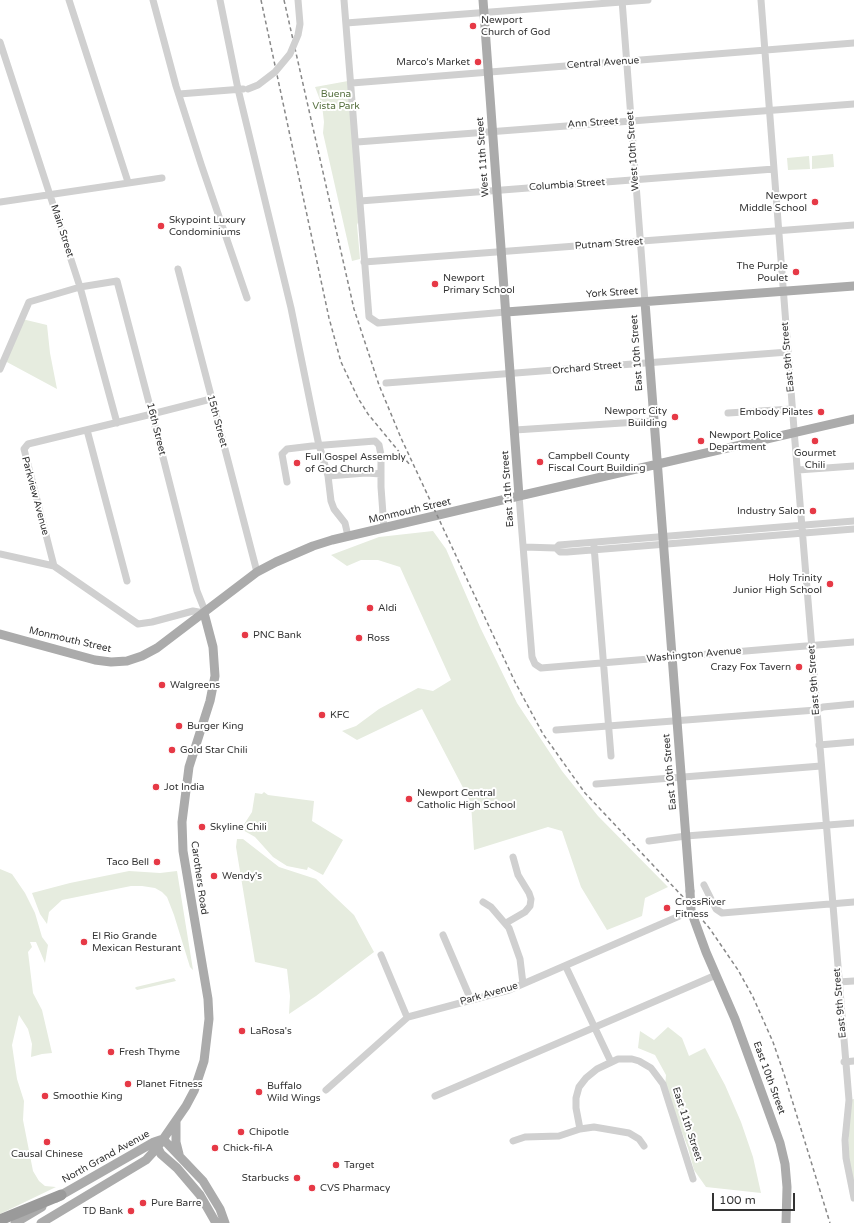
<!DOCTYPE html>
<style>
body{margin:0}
#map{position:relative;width:854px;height:1223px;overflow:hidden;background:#fff;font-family:"Varela Round",sans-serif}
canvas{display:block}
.scale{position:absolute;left:712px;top:1193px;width:83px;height:18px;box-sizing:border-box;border:2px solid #333;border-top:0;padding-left:5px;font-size:12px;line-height:14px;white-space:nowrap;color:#333;-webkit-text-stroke:3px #fff;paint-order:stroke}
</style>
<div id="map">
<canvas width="854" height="1223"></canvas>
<div class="scale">100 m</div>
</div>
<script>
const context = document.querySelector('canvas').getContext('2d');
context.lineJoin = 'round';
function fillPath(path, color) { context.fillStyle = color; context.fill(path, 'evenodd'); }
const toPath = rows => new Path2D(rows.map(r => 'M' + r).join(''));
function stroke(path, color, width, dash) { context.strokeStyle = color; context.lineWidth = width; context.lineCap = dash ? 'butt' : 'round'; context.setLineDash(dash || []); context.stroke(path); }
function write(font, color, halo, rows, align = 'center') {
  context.font = font + ' "Varela Round",sans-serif'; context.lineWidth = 4; context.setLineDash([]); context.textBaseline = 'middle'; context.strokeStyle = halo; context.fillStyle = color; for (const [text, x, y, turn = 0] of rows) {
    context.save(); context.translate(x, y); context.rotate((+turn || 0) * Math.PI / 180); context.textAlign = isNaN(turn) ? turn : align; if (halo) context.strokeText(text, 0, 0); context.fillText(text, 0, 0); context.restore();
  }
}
fillPath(toPath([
 [348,81,359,220,357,225,360,259,352,261,323,133,324,122,322,105,315,87],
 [833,154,834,167,812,169,812,156],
 [809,156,810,169,788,170,787,158],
 [22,319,47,325,50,353,57,389,5,361],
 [433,531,446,549,480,627,517,703,562,771,598,816,668,887,645,898,642,916,607,930,581,887,562,831,548,827,474,850,471,803,422,709,357,740,342,731,356,726,379,709,418,688,433,691,451,680,400,567,378,560,361,560,347,566,331,555,379,537],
 [264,792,268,795,314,801,312,821,343,840,323,875,308,867,307,870,287,866,273,857,255,837,241,829,252,812,255,793,262,794],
 [237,839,243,839,279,867,316,879,354,915,374,952,316,996,289,1014,290,996,287,969,255,962,236,847],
 [0,869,12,874,25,893,35,913,42,937,48,945,45,963,36,942,30,942,32,947,28,952,33,993,42,1010,52,1053,42,1054,31,1057,32,1044,28,1029,19,1015,12,1045,17,1079,24,1101,23,1120,33,1171,39,1181,45,1186,56,1187,0,1214],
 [129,871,160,873,177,871,193,970,190,967,174,915,167,897,162,892,155,888,142,886,131,886,62,900,49,912,47,924,40,914,32,893,70,883],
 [174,978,176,981,137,990,135,988,136,987],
 [668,1027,682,1038,689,1056,705,1048,725,1085,741,1122,753,1157,761,1193,706,1187,694,1170,688,1148,665,1088,666,1075,655,1055,638,1048,640,1031,654,1040],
 [854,1099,854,1198,848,1172,849,1100]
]), '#e6ecdf');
stroke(toPath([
 [69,0,128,182],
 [153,0,176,86,201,164,247,298],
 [220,0,238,89,291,308,318,441,328,476,331,501,334,509,345,523,348,536],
 [344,0,369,317,378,323,506,312],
 [622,0,645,302],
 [761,0,795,442,849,1100,845,1140,846,1158,854,1198],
 [346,23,648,0],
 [0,42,80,287,117,423],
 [352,83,854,43],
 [179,94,243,89],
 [357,142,854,104],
 [360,201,774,169],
 [0,202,162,178],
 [364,262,854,225],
 [178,269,257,572],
 [0,369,29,302,80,287,117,281,152,414,197,591,205,611,204,613,193,611,152,622,138,624,54,566,24,449,28,444,152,414,211,399],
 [386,383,788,352],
 [728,413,792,409],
 [87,430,127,581],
 [515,430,653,421],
 [798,470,854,466],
 [328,476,366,473,381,474],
 [287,482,282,454,287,449,312,446,375,441,379,445,381,455,381,487,384,528],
 [519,496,532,657,535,664,541,668,854,642],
 [594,546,611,756],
 [524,547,556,548,560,552,567,552,854,529],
 [556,548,559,545,854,521],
 [0,554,54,566],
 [556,730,816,710,823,707,854,704],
 [819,745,854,742],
 [596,784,821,766],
 [649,841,686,836,854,823],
 [704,885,716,909,722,913,854,902],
 [483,902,491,907,509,928,520,959,523,984],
 [506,923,525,912,530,906,531,899,529,893,518,875,513,857],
 [443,935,471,1000],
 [381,955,407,1017],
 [566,967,611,1062],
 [838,982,854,981],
 [844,1062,854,1061],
 [326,1090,408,1017,509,990,691,911],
 [435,1096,716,975],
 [580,1129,576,1108,576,1098,579,1087,586,1078,597,1069,618,1059,632,1059,639,1061,651,1068,663,1084,693,1179],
 [513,1141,525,1137,559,1136,580,1129,594,1127,629,1133,639,1139,644,1146]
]), '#d0d0d0', 7);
stroke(toPath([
 [483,0,519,496],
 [645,302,690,891],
 [506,312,854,286],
 [0,634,95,660,111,662,127,661,142,656,157,648,257,572,276,562,313,546,332,540,519,496,854,419],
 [691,911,706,952,735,1019,780,1143,785,1164,787,1187,786,1223],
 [176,1122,176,1142,179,1154],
 [163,1139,203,1181,220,1209,225,1223],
 [155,1143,161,1154,177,1168,200,1195,216,1223],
 [56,1198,154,1142,163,1139],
 [15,1223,42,1207],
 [41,1223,146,1160,157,1148,186,1106,194,1091,204,1061,209,1019,208,999,183,851,182,822,189,767,210,701,215,676,213,647,204,613]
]), '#ababab', 9);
stroke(toPath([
 [0,1220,61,1195]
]), '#9a9a9a', 11);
stroke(toPath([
 [261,0,329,318,341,362,358,398,368,414,410,465],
 [284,0,354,309,379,385,401,438,515,682,543,734,585,793,684,898,710,929,738,970,753,997,773,1042,784,1074,830,1223]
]), '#888', 1.5, [4, 3]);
stroke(toPath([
 [248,89,258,85,275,72,290,54,298,35,300,24,298,0]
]), '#d0d0d0', 7);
stroke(toPath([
 [690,891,691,911]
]), '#ababab', 9);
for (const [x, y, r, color] of [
 [473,26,4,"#e63946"],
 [478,62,4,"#e63946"],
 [815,202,4,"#e63946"],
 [161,226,4,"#e63946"],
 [796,272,4,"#e63946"],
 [435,284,4,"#e63946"],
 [821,412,4,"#e63946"],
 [675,417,4,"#e63946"],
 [701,441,4,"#e63946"],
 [815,441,4,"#e63946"],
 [540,462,4,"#e63946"],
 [297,463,4,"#e63946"],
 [813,511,4,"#e63946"],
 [830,584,4,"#e63946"],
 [370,608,4,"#e63946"],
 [245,635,4,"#e63946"],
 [359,638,4,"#e63946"],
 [799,667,4,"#e63946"],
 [162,685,4,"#e63946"],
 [322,715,4,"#e63946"],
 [179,726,4,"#e63946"],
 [172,750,4,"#e63946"],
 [156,787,4,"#e63946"],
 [409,799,4,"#e63946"],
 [202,827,4,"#e63946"],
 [157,862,4,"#e63946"],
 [214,876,4,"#e63946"],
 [667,908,4,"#e63946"],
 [84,942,4,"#e63946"],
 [242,1031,4,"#e63946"],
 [111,1052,4,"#e63946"],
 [128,1084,4,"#e63946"],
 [259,1092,4,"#e63946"],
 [45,1096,4,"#e63946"],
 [241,1132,4,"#e63946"],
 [47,1142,4,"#e63946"],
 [215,1148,4,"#e63946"],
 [336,1165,4,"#e63946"],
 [297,1178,4,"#e63946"],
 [312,1188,4,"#e63946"],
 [143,1203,4,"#e63946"],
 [131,1211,4,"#e63946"]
]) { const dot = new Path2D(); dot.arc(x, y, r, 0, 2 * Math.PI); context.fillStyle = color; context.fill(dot); stroke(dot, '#fff', 1.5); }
write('10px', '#333', '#fff', [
 ["Newport",481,20],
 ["Church of God",481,32],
 ["Marco's Market",470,62,"right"],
 ["Newport",807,196,"right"],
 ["Middle School",807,208,"right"],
 ["Skypoint Luxury",169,220],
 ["Condominiums",169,232],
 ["The Purple",788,266,"right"],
 ["Poulet",788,278,"right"],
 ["Newport",443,278],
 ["Primary School",443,290],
 ["Newport City",667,411,"right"],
 ["Building",667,423,"right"],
 ["Embody Pilates",813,412,"right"],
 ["Newport Police",709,435],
 ["Department",709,447],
 ["Gourmet",815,453,"center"],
 ["Chili",815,465,"center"],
 ["Campbell County",548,456],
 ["Fiscal Court Building",548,468],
 ["Full Gospel Assembly",305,457],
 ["of God Church",305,469],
 ["Industry Salon",805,511,"right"],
 ["Holy Trinity",822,578,"right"],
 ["Junior High School",822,590,"right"],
 ["Aldi",378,608],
 ["PNC Bank",253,635],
 ["Ross",367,638],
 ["Crazy Fox Tavern",791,667,"right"],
 ["Walgreens",170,685],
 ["KFC",330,715],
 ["Burger King",187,726],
 ["Gold Star Chili",180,750],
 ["Jot India",164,787],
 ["Newport Central",417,793],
 ["Catholic High School",417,805],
 ["Skyline Chili",210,827],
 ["Taco Bell",149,862,"right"],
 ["Wendy's",222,876],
 ["CrossRiver",675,902],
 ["Fitness",675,914],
 ["El Rio Grande",92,936],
 ["Mexican Resturant",92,948],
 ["LaRosa's",250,1031],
 ["Fresh Thyme",119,1052],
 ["Planet Fitness",136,1084],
 ["Buffalo",267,1086],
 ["Wild Wings",267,1098],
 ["Smoothie King",53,1096],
 ["Chipotle",249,1132],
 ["Chick-fil-A",223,1148],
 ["Causal Chinese",47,1154,"center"],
 ["Target",344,1165],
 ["Starbucks",289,1178,"right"],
 ["CVS Pharmacy",320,1188],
 ["Pure Barre",151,1203],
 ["TD Bank",123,1211,"right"]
], 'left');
write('10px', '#333', '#fff', [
 ["Central Avenue",603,63,-4],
 ["Ann Street",593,123,-4],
 ["West 10th Street",633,151,-94],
 ["West 11th Street",483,157,-94],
 ["Columbia Street",567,185,-4],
 ["Main Street",62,231,72],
 ["Putnam Street",609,244,-4],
 ["York Street",612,293,-4],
 ["East 10th Street",637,353,-94],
 ["East 9th Street",788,357,-95],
 ["Orchard Street",587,368,-5],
 ["15th Street",217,421,75],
 ["16th Street",156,429,76],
 ["East 11th Street",508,489,-94],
 ["Parkview Avenue",35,496,75],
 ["Monmouth Street",410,511,-13],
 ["Monmouth Street",70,640,13],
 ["Washington Avenue",694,655,-5],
 ["East 9th Street",814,680,-94],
 ["East 10th Street",670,772,-95],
 ["Carothers Road",199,878,82],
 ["Park Avenue",489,994,-16],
 ["East 9th Street",840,1003,-95],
 ["East 10th Street",769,1078,70],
 ["East 11th Street",687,1124,72],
 ["North Grand Avenue",106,1157,-29]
]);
write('10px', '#56703f', '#fff', [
 ["Buena",336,94],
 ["Vista Park",336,106]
]);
</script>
